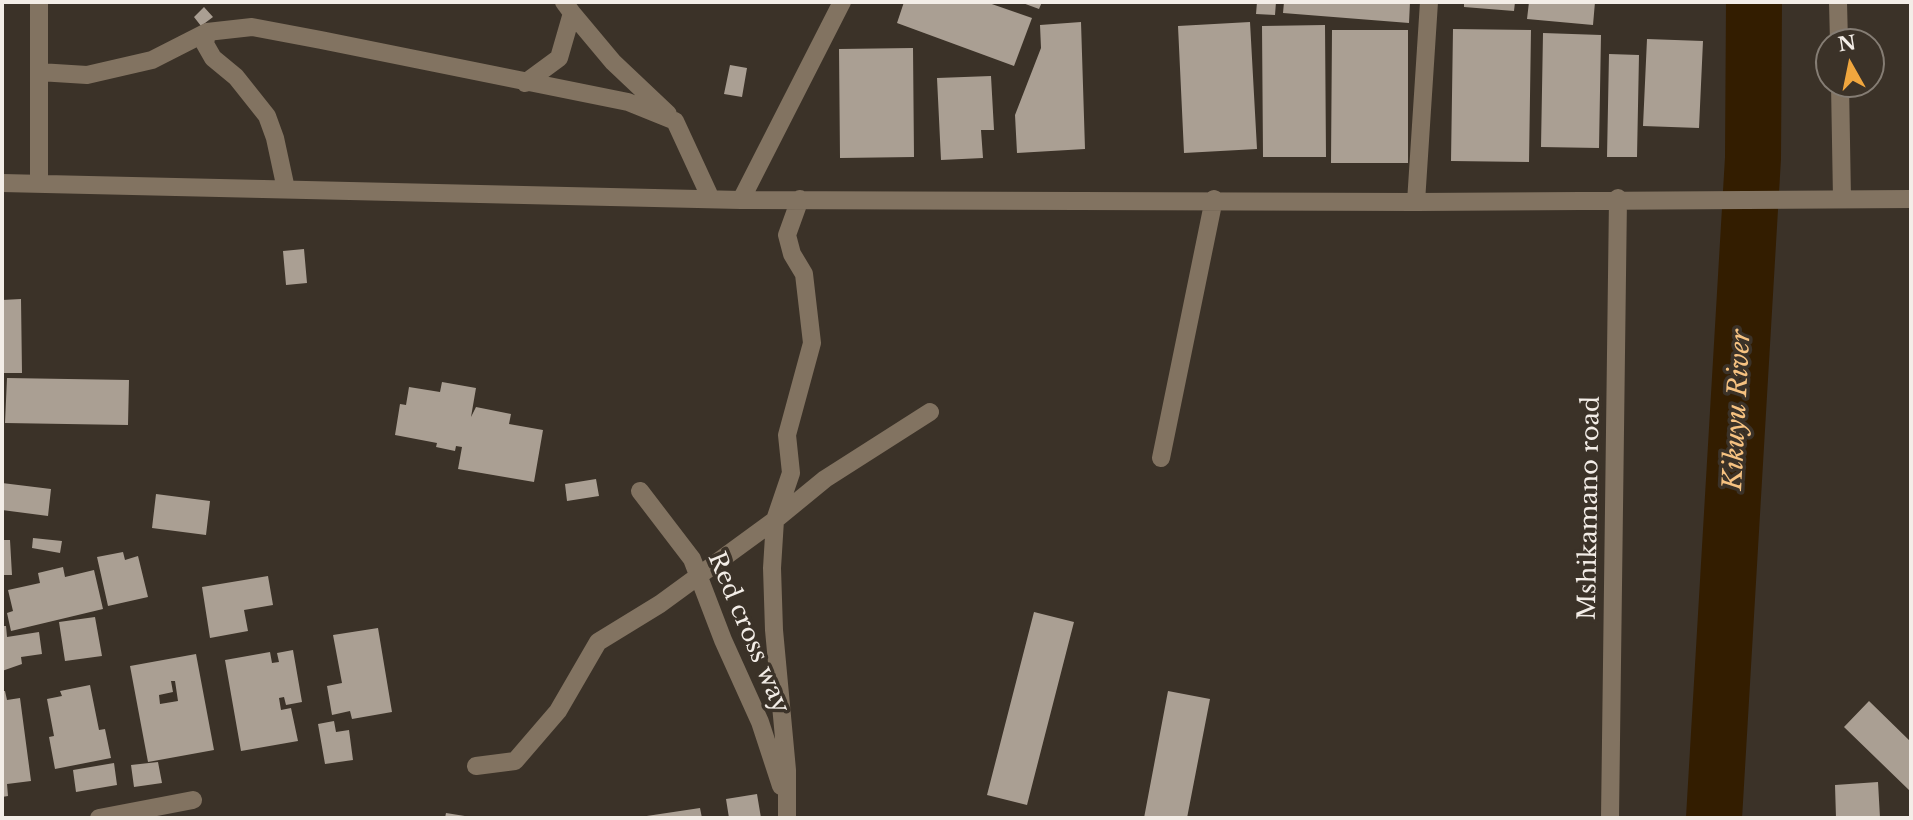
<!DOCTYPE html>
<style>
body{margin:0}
#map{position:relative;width:1913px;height:820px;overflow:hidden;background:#3b3228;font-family:"Libre Baskerville",serif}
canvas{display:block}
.frame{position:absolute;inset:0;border:4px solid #f3ede7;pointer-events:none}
.north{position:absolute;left:1815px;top:28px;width:70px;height:70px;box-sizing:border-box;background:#3b3228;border:2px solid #857d74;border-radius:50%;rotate:351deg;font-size:19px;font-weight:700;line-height:28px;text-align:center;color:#f3ede7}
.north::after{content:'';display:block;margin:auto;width:24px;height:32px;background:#f0a63e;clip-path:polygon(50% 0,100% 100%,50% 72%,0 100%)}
</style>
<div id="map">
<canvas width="1913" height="820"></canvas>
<div class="frame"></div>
<div class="north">N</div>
</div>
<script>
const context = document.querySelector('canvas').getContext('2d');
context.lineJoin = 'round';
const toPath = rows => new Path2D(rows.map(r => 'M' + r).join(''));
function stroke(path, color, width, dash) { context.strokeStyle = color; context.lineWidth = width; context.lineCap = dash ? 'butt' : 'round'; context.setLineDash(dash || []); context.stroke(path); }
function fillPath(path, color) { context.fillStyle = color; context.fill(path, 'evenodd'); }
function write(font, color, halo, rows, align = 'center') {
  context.font = font + ' "Libre Baskerville",serif'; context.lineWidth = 7; context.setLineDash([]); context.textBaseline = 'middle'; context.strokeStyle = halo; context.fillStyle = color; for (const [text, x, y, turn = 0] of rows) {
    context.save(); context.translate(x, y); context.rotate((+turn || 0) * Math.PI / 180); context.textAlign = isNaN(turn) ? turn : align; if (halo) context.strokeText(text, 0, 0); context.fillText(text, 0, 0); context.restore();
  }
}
stroke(toPath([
 [1714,818,1753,158,1754,2]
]), '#331d00', 56);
fillPath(toPath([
 [904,2,986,2,1032,18,1014,66,897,23],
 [1020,2,1042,2,1039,9],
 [1257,2,1276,2,1275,15,1256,14],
 [1284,2,1410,2,1409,23,1283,13],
 [1464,2,1515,2,1514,11,1464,7],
 [1529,2,1595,2,1593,25,1527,19],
 [204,7,213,17,201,26,194,17],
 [1081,22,1085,149,1017,153,1015,115,1041,48,1040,25],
 [1250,22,1257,149,1184,153,1178,26],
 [1325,25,1326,157,1263,157,1262,26],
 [1453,29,1531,30,1529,162,1451,161],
 [1332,30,1408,30,1408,163,1331,163],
 [1543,33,1601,35,1599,148,1541,147],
 [1647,39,1703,41,1699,128,1643,126],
 [913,48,914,157,840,158,839,49],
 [1609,54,1639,55,1637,157,1607,157],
 [730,65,747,68,742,97,724,94],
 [991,76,994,130,981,130,983,158,941,160,937,78],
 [304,249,307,283,286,285,283,251],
 [21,299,22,373,2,373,2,300],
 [7,378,129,380,128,425,5,423],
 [442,382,476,388,471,417,476,407,511,414,509,424,543,430,534,482,458,469,462,447,456,446,455,451,436,447,437,443,395,435,400,404,406,405,409,387,440,392],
 [596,479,599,496,567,501,565,484],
 [2,483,51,489,48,516,2,510],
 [156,494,210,501,206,535,152,528],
 [33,538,62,541,60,553,32,548],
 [2,540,10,540,12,575,2,575],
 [123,552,125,560,138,556,148,597,108,606,97,557],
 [63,567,65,577,94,570,103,609,11,631,7,613,13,611,8,590,40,583,38,573],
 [268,576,273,605,244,610,248,631,210,638,202,587],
 [1034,612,1074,622,1027,805,987,795],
 [95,617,102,656,65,661,59,622],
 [2,626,6,626,7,637,39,632,42,654,21,657,22,664,2,671],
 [378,628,392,712,352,719,350,711,332,715,327,686,342,683,333,635],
 [293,650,302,702,286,705,284,697,279,698,281,710,291,708,298,741,241,751,225,660,270,652,272,663,279,662,277,653],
 [196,654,214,750,148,762,130,666],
 [171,681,175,681,178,701,160,704,159,695,173,692],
 [90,685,99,730,105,729,111,758,55,769,49,737,54,736,47,699,62,696,60,691],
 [2,691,5,691,7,700,20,698,31,781,7,784,8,796,2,797],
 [1168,691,1210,699,1187,818,1144,818],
 [1869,701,1911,742,1911,792,1844,727],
 [334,721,336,732,349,730,353,760,325,764,318,724],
 [158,762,162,783,134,787,131,765],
 [114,763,117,785,76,792,73,770],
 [1878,782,1880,818,1836,818,1835,785],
 [757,794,761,818,729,818,726,799],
 [700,808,702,818,641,818,640,817],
 [446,813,471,817,471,818,445,818]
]), '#aa9f93');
stroke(toPath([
 [39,2,39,183],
 [1838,2,1839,42],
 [572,13,613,62,668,114],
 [207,32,205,44,213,58,236,77,267,116,275,138,286,189],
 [39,72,87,75,152,60,207,32,252,27,321,40,628,102,675,121,711,199],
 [525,83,559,58,572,13,564,2],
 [1840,84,1842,199],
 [2,183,741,200,1416,202,1911,199],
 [741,200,842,2],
 [1416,202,1429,2],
 [1161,458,1214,199],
 [640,491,692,559,723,640,760,722,781,786],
 [476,766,515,761,558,711,598,642,660,604,775,520,825,479,930,412],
 [99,818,193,800],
 [787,818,787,770,774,630,772,568,775,520,791,473,787,435,812,343,804,274,792,254,787,235,800,199],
 [1610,818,1618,198]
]), '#827361', 18);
write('24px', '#f3ede7', '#3b3228', [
 ["Mshikamano road",1590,508,-89],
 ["Red cross way",748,633,67]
]);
write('italic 26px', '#f6c281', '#3b3228', [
 ["Kikuyu River",1738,410,-87]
]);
</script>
